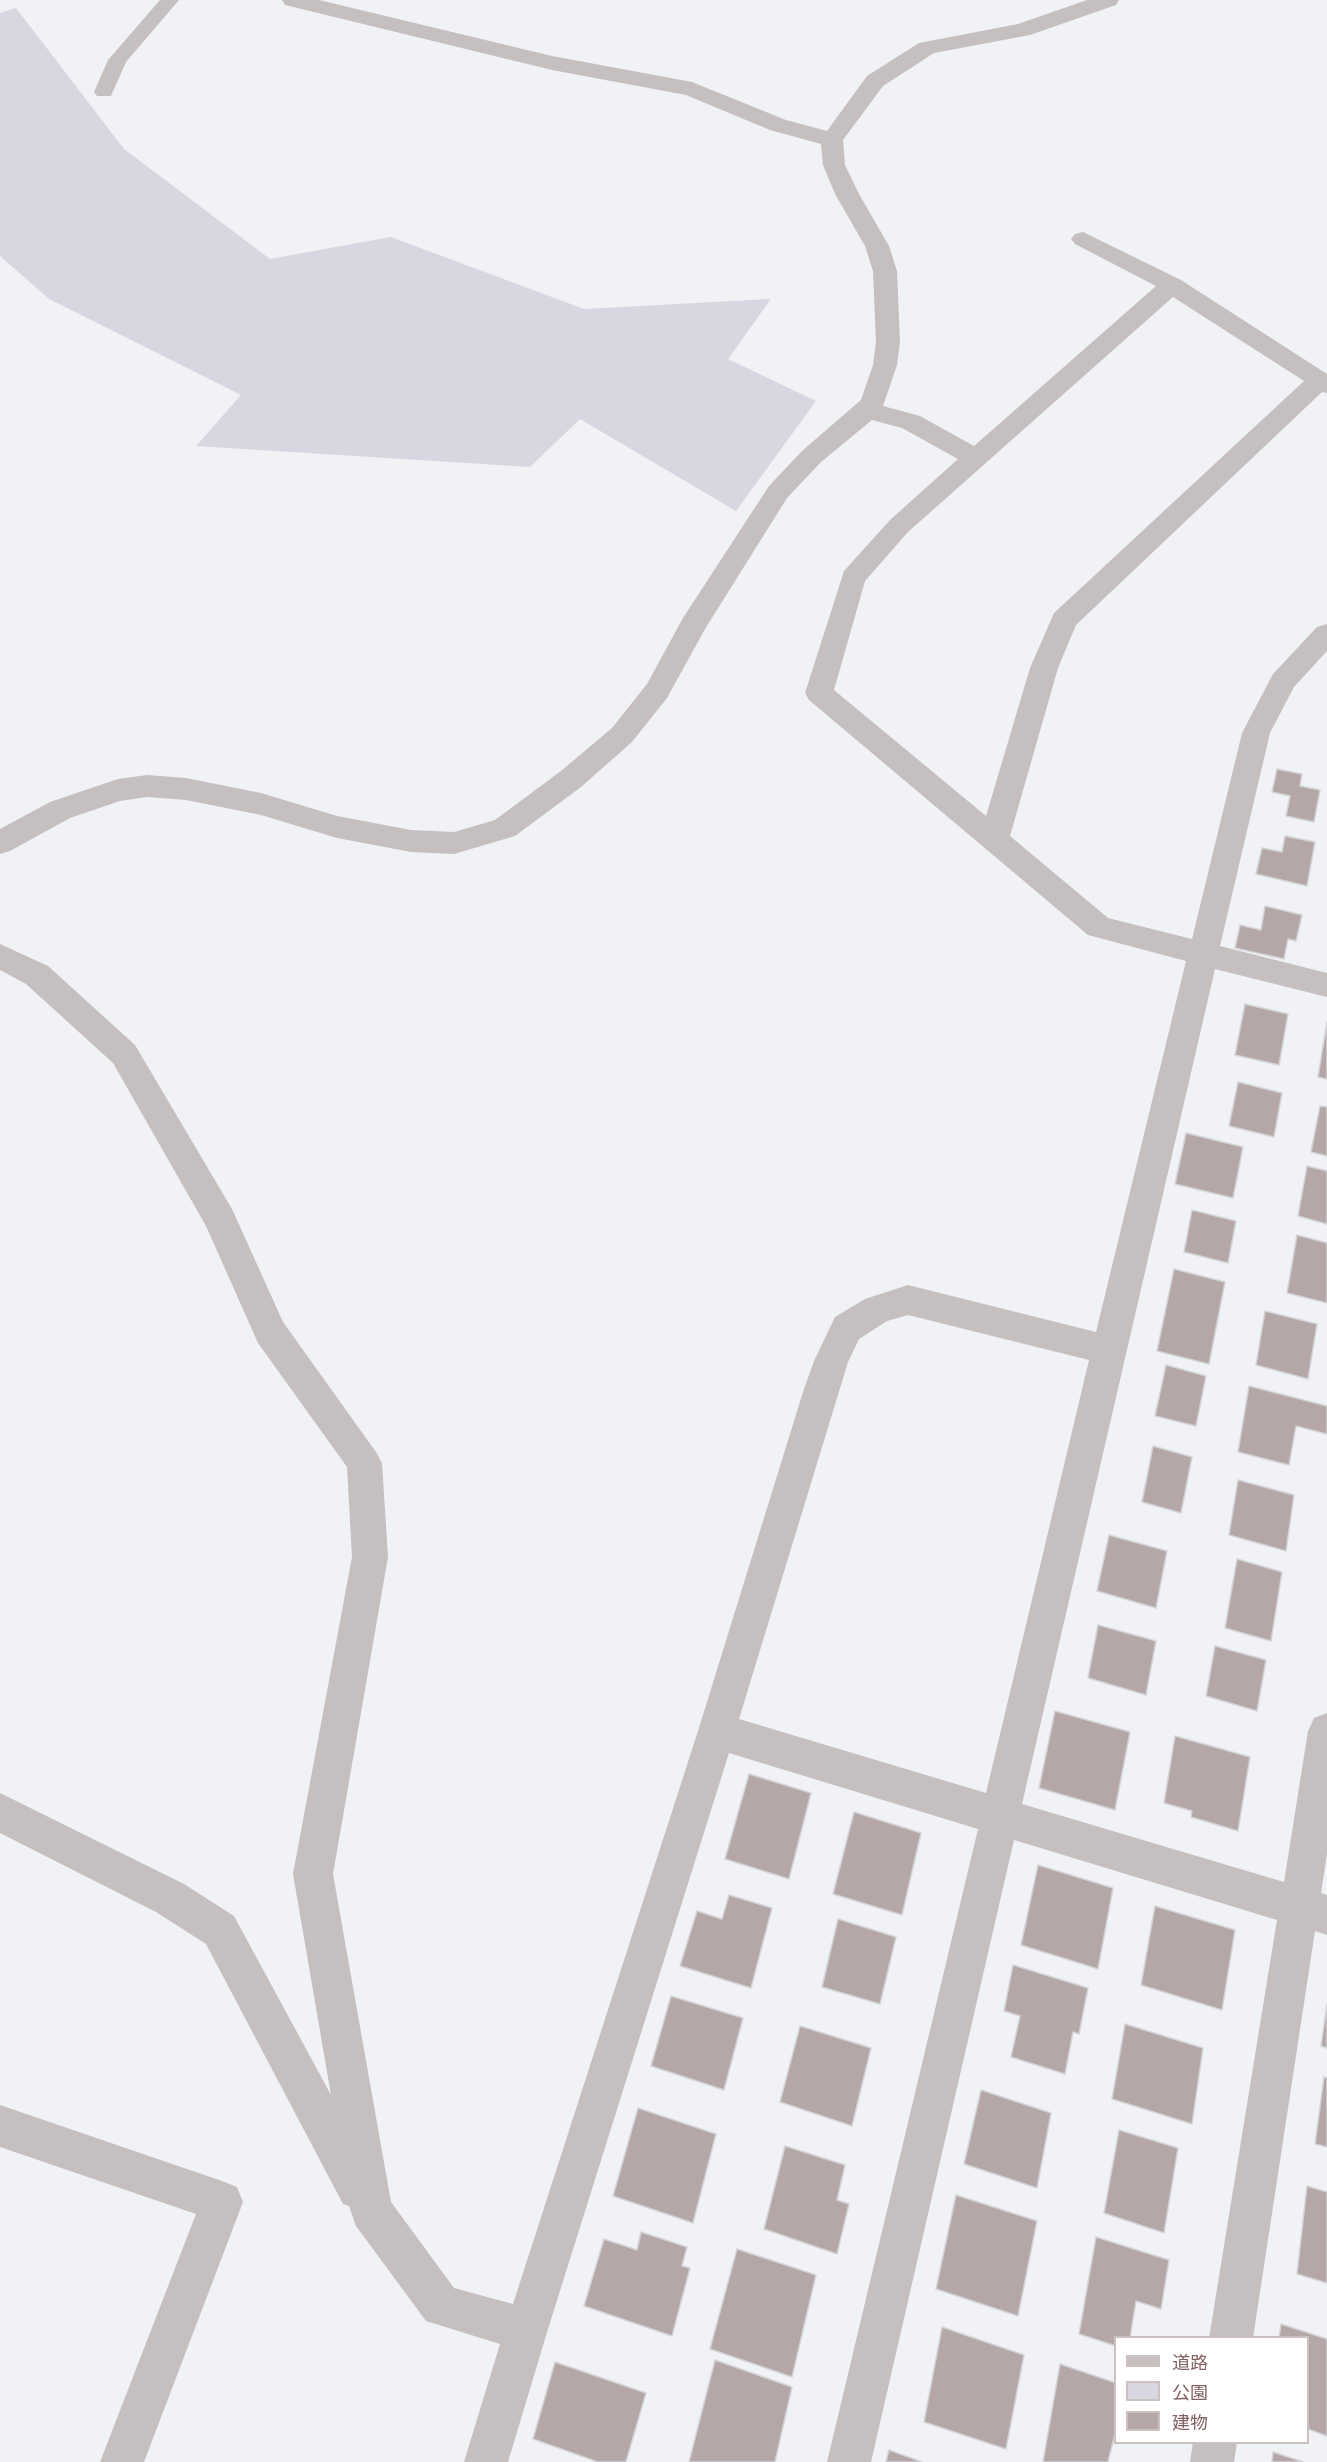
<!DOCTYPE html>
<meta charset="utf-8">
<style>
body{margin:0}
#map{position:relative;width:1327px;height:2462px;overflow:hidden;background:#f0f2f5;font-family:"Noto Sans","Noto Sans JP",sans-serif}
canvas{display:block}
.legend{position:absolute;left:1114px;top:2336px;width:195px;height:108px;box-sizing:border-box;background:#fff;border:2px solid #cdc0c1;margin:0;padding:8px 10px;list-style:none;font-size:18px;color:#826264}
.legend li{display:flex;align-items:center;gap:12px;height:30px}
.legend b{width:30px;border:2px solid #cdc0c1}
</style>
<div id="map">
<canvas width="1327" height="2462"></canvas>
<ul class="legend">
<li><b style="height:8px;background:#c6bfbf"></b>道路</li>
<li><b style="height:16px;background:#d7d6e1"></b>公園</li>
<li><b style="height:16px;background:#b5a6a8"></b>建物</li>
</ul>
</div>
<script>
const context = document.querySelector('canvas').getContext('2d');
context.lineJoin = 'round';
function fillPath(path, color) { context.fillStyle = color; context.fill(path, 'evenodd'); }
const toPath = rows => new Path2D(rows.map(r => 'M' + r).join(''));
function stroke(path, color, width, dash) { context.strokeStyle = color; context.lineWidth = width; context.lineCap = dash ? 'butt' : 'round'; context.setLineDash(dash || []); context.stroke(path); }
fillPath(toPath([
 [16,8,124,149,270,259,391,237,584,309,771,299,728,359,816,401,736,511,580,419,530,467,196,446,241,395,49,299,0,256,0,13]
]), '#d7d6e1');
const building = toPath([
 [1277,769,1302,774,1300,786,1320,790,1314,822,1286,816,1290,796,1272,792,1277,769],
 [1285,836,1315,842,1307,886,1256,874,1262,848,1282,852,1285,836],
 [1265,906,1302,915,1296,941,1288,939,1284,959,1235,948,1240,925,1261,930,1265,906],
 [1245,1004,1288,1014,1279,1065,1235,1055,1245,1004],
 [1327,1022,1327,1079,1318,1077,1327,1022],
 [1238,1082,1282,1093,1274,1137,1229,1126,1238,1082],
 [1320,1106,1327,1107,1327,1156,1311,1152,1320,1106],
 [1186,1133,1243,1147,1233,1198,1175,1184,1186,1133],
 [1307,1166,1327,1171,1327,1224,1298,1216,1307,1166],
 [1192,1210,1236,1221,1228,1263,1184,1252,1192,1210],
 [1297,1235,1327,1243,1327,1303,1287,1293,1297,1235],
 [1174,1269,1225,1282,1209,1364,1157,1351,1174,1269],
 [1265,1311,1317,1324,1308,1379,1256,1365,1265,1311],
 [1166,1365,1206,1376,1196,1426,1155,1416,1166,1365],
 [1249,1386,1327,1406,1327,1434,1296,1426,1289,1465,1238,1452,1249,1386],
 [1153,1446,1192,1457,1181,1513,1142,1502,1153,1446],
 [1238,1480,1294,1495,1286,1551,1229,1535,1238,1480],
 [1109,1535,1167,1551,1156,1608,1097,1591,1109,1535],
 [1237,1559,1282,1572,1271,1641,1225,1628,1237,1559],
 [1098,1625,1156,1641,1146,1695,1088,1678,1098,1625],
 [1215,1646,1266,1660,1257,1711,1206,1696,1215,1646],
 [1055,1711,1130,1732,1115,1810,1039,1788,1055,1711],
 [1175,1736,1250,1757,1238,1831,1191,1817,1192,1811,1164,1803,1175,1736],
 [749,1774,811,1793,789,1879,725,1859,749,1774],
 [854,1812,921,1833,902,1915,833,1894,854,1812],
 [1038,1865,1113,1888,1098,1969,1021,1945,1038,1865],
 [729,1895,772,1908,751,1988,680,1966,697,1911,722,1919,729,1895],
 [1155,1906,1235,1930,1222,2010,1141,1985,1155,1906],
 [838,1919,896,1937,880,2004,822,1987,838,1919],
 [1013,1965,1088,1988,1079,2034,1073,2032,1065,2074,1011,2057,1020,2016,1004,2011,1013,1965],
 [671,1996,743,2018,724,2090,651,2066,671,1996],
 [1327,2004,1327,2048,1321,2046,1327,2004],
 [1125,2024,1203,2048,1192,2124,1112,2099,1125,2024],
 [800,2026,871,2048,852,2126,780,2102,800,2026],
 [1324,2077,1327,2078,1327,2147,1315,2144,1324,2077],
 [981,2090,1051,2113,1037,2188,964,2164,981,2090],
 [638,2108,716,2134,693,2223,613,2196,638,2108],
 [1119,2130,1178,2148,1164,2233,1104,2213,1119,2130],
 [785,2146,845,2165,837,2200,849,2204,837,2254,764,2229,785,2146],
 [1307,2186,1327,2192,1327,2283,1297,2274,1307,2186],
 [956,2195,1037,2221,1018,2316,936,2289,956,2195],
 [641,2232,687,2247,682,2266,690,2268,672,2336,584,2306,604,2239,637,2250,641,2232],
 [1096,2237,1169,2260,1161,2309,1136,2301,1130,2338,1116,2338,1116,2346,1079,2334,1096,2237],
 [737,2249,816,2275,792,2377,710,2349,737,2249],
 [1281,2324,1327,2339,1327,2436,1308,2429,1308,2338,1279,2338,1281,2324],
 [942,2327,1024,2355,1006,2449,924,2422,942,2327],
 [715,2360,792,2387,775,2462,689,2462,715,2360],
 [555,2362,646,2393,626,2462,598,2462,533,2439,555,2362],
 [1060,2364,1116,2383,1116,2430,1108,2462,1043,2462,1060,2364],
 [889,2450,922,2462,886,2462,889,2450],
 [1273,2452,1303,2462,1272,2462,1273,2452]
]);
fillPath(building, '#b5a6a8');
stroke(building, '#d3d4d6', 1.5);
fillPath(toPath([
 [160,0,179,0,126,62,111,96,97,96,94,92,108,60,160,0]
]), '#c6bfbf');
fillPath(toPath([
 [282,0,319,0,552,56,692,82,786,120,827,131,867,76,919,43,1018,24,1087,0,1119,0,1116,5,1030,35,934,53,883,86,843,140,845,165,859,194,889,246,897,271,900,342,897,365,883,406,920,416,974,446,1156,286,1075,244,1071,239,1075,234,1083,232,1181,280,1327,374,1327,393,1322,392,1076,625,1058,668,1010,836,1108,918,1192,939,1242,733,1273,674,1317,627,1327,624,1327,651,1294,687,1270,733,1220,946,1327,973,1327,997,1215,969,1022,1804,1284,1882,1308,1731,1314,1718,1327,1713,1327,1854,1321,1893,1327,1895,1327,1935,1315,1931,1253,2338,1209,2338,1277,1920,1014,1840,871,2462,827,2462,978,1829,729,1753,548,2329,508,2462,464,2462,500,2344,426,2321,356,2226,349,2206,343,2204,206,1944,156,1912,0,1833,0,1793,184,1884,234,1916,331,2095,293,1874,352,1557,347,1467,258,1343,206,1226,113,1063,26,984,0,970,0,944,48,966,135,1045,232,1209,283,1322,376,1452,382,1463,388,1557,333,1874,391,2202,454,2288,513,2304,698,1731,803,1392,814,1361,835,1317,865,1299,908,1285,1096,1332,1186,961,1088,935,809,700,805,693,844,571,890,520,958,459,902,428,872,420,821,462,787,498,705,629,667,698,632,742,581,787,515,836,454,854,411,852,337,838,261,815,186,800,147,797,120,801,70,818,10,851,0,854,0,829,50,802,118,779,147,775,186,778,261,793,337,816,411,830,454,832,495,820,561,771,612,728,647,684,683,618,769,486,803,450,861,400,873,365,876,342,873,271,865,246,835,194,823,165,821,144,770,130,686,95,552,70,285,5,282,0],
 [1173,297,1304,381,1054,613,1030,668,986,816,834,690,865,581,908,532,1173,297],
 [908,1315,1089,1360,986,1793,739,1719,848,1362,859,1339,887,1321,908,1315],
 [0,2105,222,2181,237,2187,243,2202,144,2462,100,2462,196,2214,0,2147,0,2105],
 [1193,2442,1237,2442,1234,2462,1190,2462,1193,2442]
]), '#c6bfbf');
</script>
